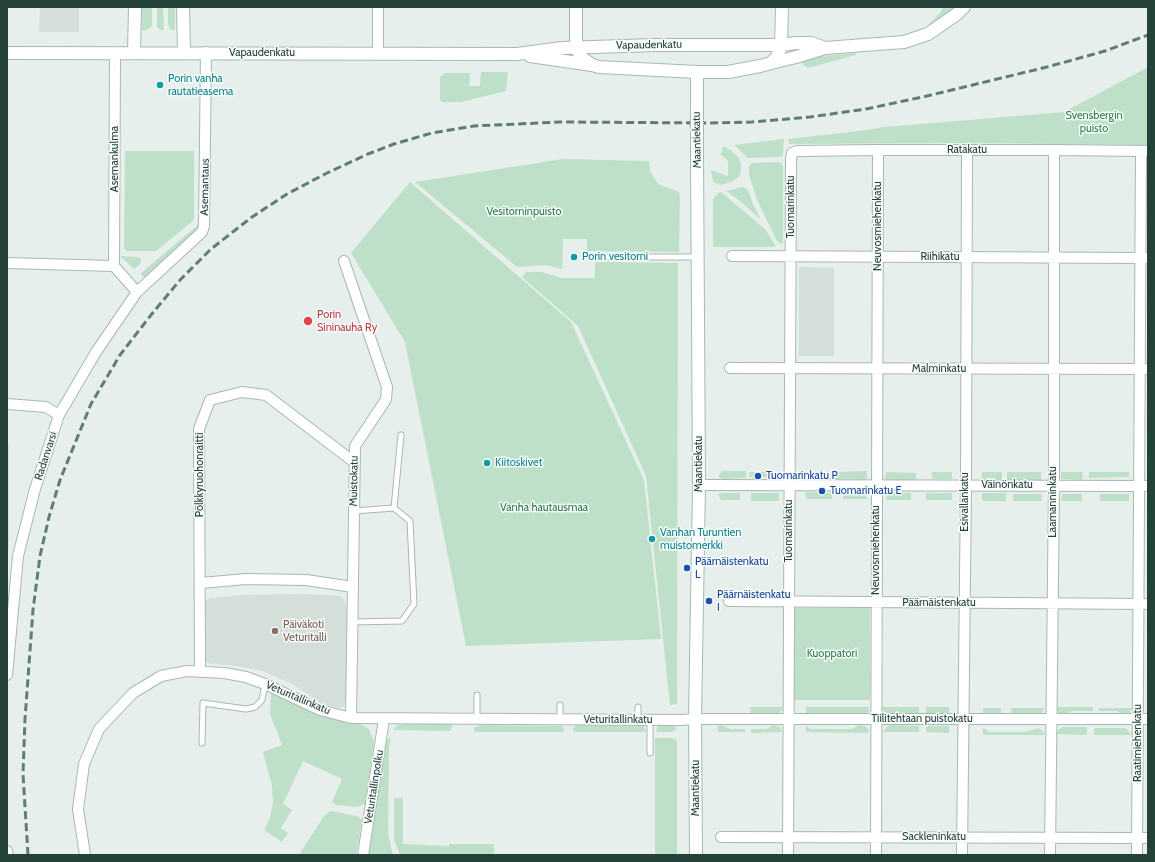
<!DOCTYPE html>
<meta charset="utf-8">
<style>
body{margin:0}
#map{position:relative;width:1155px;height:862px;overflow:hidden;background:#e6efeb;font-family:Cabin,sans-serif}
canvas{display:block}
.frame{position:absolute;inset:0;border:8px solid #24423a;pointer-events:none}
</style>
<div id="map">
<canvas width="1155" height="862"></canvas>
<div class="frame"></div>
</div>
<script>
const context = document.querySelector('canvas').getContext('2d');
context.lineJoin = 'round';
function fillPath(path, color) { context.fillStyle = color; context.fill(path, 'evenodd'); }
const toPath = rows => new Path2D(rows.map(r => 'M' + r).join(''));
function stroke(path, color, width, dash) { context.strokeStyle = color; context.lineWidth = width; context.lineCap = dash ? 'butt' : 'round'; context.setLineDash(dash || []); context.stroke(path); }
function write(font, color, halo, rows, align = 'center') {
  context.font = font + ' Cabin,sans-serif'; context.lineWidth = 3; context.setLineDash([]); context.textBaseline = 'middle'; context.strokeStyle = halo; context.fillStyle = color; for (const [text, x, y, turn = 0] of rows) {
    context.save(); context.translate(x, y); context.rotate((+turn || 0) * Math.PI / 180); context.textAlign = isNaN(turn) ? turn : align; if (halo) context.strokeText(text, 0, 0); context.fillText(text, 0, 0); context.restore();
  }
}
fillPath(toPath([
 [40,7,79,7,79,32,39,32],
 [799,267,834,268,834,356,799,356],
 [7,444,9,444,9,547,7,547],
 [305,594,340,596,344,600,347,608,346,699,344,706,339,708,322,704,294,685,263,671,230,665,211,664,205,661,203,654,204,605,206,600,211,598,243,595]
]), '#d4dfda');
fillPath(toPath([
 [142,7,152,7,152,26,147,30,142,30],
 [157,7,163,7,164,30,160,30,157,27],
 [168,7,175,7,175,30,171,30,168,25],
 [944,7,955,7,938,21,928,26,928,25,940,13],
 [856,53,856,55,808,68,803,65,801,60,823,56],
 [1148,67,1148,145,967,143,789,144,788,139,859,131,885,127,1064,112],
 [481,72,508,72,506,91,461,102,442,102,440,100,440,77,445,73,470,73,469,86,480,86],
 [784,139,783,154,782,156,780,157,748,158,734,145],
 [724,146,730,150,737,156,741,163,741,169,740,175,736,179,731,182,720,185,713,182,711,170,728,176,728,161,722,155,720,155],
 [125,151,194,151,194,217,193,221,156,251,127,251,124,248],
 [563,159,649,161,650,171,658,184,679,192,680,198,679,252,587,251,587,239,563,239,562,269,545,265,517,267,415,182],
 [779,162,782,164,783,167,783,243,782,244,777,241,757,200,749,175,749,166,752,163],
 [410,182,571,322,644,480,661,639,466,646,405,342,351,253],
 [743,187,748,190,752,202,761,220,740,201,726,191],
 [721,192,766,230,775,245,775,247,713,247,713,199,718,193],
 [199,224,197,229,148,278,146,279,140,274],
 [120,256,138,257,141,259,141,263,134,269],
 [595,262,678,263,677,704,670,705,646,476,578,326,522,277,526,272,542,272,561,278,595,278],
 [722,471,746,471,746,478,723,479,718,477],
 [867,471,867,478,865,479,835,479,835,472],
 [749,472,779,472,779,475,776,477,749,477],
 [805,472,827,472,827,479,805,479],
 [886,472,916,473,916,480,888,480,885,479],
 [932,472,952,472,952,479,932,479],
 [982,472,1002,472,1002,480,981,480],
 [1007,472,1041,472,1041,480,1007,480],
 [1061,472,1083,472,1082,480,1061,479],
 [1089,472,1129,472,1129,477,1089,478],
 [831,491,833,491,832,499,807,499,805,492,830,493],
 [843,491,866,492,867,499,843,499],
 [892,492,911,493,911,500,886,500,887,494],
 [724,493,740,493,740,500,721,500,718,494],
 [751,493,779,493,779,501,751,501],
 [926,493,952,493,952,500,926,500],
 [982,493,1006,493,1006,501,983,501,982,499],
 [1013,494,1039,494,1042,495,1042,501,1013,501],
 [1062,494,1082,494,1082,501,1061,501],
 [1100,494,1129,494,1129,501,1100,501],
 [794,608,870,608,870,700,794,700],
 [271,691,356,722,369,729,374,742,365,804,356,807,337,805,332,802,342,779,303,761,283,804,292,810,281,828,288,833,282,842,264,830,270,818,273,802,272,786,263,752,282,745,270,714],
 [750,707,782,707,782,710,778,714,751,715],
 [806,707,869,707,869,711,865,714,806,715],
 [881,707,919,707,919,715,888,715,885,714],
 [926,707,949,707,949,715,926,715],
 [1056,707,1093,707,1093,711,1073,711,1062,715,1058,713],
 [983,708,1001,708,1001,715,983,715],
 [1011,708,1044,708,1041,714,1012,715],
 [1099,708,1132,708,1129,714,1123,715,1117,711,1099,711],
 [406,724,452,724,453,725,451,730,449,731,393,730,393,729,398,725],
 [481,725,561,726,564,728,564,730,563,732,475,732,474,730,474,728],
 [577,725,642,725,644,726,646,732,574,732,573,728],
 [660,725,672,725,677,728,674,731,672,732,656,732,657,727],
 [721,725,730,729,745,729,745,732,718,732,717,726],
 [774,725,780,727,782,732,751,733,751,729,766,729],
 [859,725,865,726,868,729,869,733,806,732,806,726,811,729,852,729],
 [890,725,919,726,919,732,883,732,887,727],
 [926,726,949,726,949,733,926,732],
 [1063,727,1087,727,1087,735,1056,734,1059,729],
 [983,728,990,732,1025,732,1038,728,1044,732,1044,735,983,735],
 [1094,728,1123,728,1127,729,1131,735,1094,735],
 [391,737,389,748,388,834,393,855,366,855,385,746,388,739],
 [655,738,674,738,677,741,677,855,655,855],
 [394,798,403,798,403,844,449,846,449,844,494,844,494,855,400,855,394,840],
 [331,811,357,816,362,820,356,855,299,855,324,816]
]), '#bfe0c8');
const service = toPath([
 [591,257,697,257],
 [394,508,401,435],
 [352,622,402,621,414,604,410,521,394,508,354,511],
 [560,705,560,719],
 [638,707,638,720],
 [477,719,477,695],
 [202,743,203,703,246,709,255,707,262,700,265,684],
 [650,753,650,720]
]);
const minor = toPath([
 [378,53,378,7],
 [732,256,1148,258],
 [344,261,387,387,386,399,383,404,355,446,351,718],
 [7,263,114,266],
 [114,266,115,53],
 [137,292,202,232,204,226,206,52],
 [730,368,1148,369],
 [7,404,46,407,59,415],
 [699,485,1148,486],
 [201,583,246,579,306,580,353,587],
 [729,601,1148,604],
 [200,671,199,429,210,400,242,392,266,395,354,462],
 [7,675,18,556,35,489,59,415,96,352,137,292,114,266],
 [721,837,1148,838],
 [7,851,8,855],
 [85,855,78,809,84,764,99,729,133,693,161,676,187,671,224,673,246,677,265,684,320,710,351,718,681,720,695,719,1148,719],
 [363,855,384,719],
 [788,855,791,159,792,153,797,151,878,150,1054,150,1148,151],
 [876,855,878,150],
 [962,855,966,485,967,150],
 [1050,855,1054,485,1054,150],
 [1137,855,1141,151]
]);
const tertiary = toPath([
 [183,7,184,52],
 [7,53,517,54,562,48,655,45,781,45,796,43,811,43,825,48],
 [134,53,135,7],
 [530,56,592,65],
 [771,63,796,57,825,48,904,42,928,34,957,14,964,7]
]);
const secondary = toPath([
 [576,7,576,47,581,57,592,65,599,67,697,72,728,72,760,66,771,63,777,57,781,45,782,7],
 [697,102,697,72],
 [696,855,695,719,699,485,697,153]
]);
stroke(service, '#a8b8b2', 7);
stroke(minor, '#a8b8b2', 12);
stroke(tertiary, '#a8b8b2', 14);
stroke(secondary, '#a4bbb3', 14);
stroke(service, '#fff', 5);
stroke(minor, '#fff', 10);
stroke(tertiary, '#fff', 12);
stroke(secondary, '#fff', 12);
stroke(toPath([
 [28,855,23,774,25,719,33,610,40,556,49,517,60,480,91,404,120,355,151,315,180,280,211,249,252,217,287,194,327,173,368,154,394,144,432,133,474,126,560,122,710,123,752,122,810,117,866,109,927,96,1047,67,1105,51,1148,35]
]), '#5f7d75', 3, [8, 4]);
const secondaryBridge = toPath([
 [697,102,697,153]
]);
stroke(secondaryBridge, '#a4bbb3', 14, []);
stroke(secondaryBridge, '#fff', 12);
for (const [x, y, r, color] of [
 [160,85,4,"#0f9aa8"],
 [574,257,4,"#0f9aa8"],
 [308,321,5,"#e0444e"],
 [487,463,4,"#0f9aa8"],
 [758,476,4,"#1a4fb4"],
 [822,491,4,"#1a4fb4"],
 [652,539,4,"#0f9aa8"],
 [687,568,4,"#1a4fb4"],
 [709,601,4,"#1a4fb4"],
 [275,631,4,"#8d6e63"]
]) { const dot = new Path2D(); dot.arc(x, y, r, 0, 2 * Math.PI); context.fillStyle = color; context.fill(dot); stroke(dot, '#f7fbf9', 1.5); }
write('11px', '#24423a', '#f7fbf9', [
 ["Vapaudenkatu",649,45,-1],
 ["Vapaudenkatu",262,53],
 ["Maantiekatu",697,140,-91],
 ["Ratakatu",967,150],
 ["Asemankulma",115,159,-90],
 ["Asemantaus",205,187,-89],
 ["Tuomarinkatu",791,207,-90],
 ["Neuvosmiehenkatu",878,226,-90],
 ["Riihikatu",940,257],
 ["Malminkatu",939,369],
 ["Radanvarsi",46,456,-72],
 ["Maantiekatu",699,464,-90],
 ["Pölkkyruohonraitti",200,475,-90],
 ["Muistokatu",354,481,-89],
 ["Väinönkatu",1007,485],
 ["Esivallankatu",965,502,-90],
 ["Laamanninkatu",1053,502,-90],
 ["Tuomarinkatu",789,531,-90],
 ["Neuvosmiehenkatu",876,550,-90],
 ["Päärnäistenkatu",939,603],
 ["Veturitallinkatu",298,698,23],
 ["Tiilitehtaan puistokatu",922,719],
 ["Veturitallinkatu",618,720],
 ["Raatimiehenkatu",1138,743,-90],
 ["Veturitallinpolku",374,787,-81],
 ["Maantiekatu",696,788,-90],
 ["Sackleninkatu",934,837]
]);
write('11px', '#0d838f', '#f7fbf9', [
 ["Porin vanha",168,79],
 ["rautatieasema",168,92],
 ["Porin vesitorni",582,257],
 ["Kiitoskivet",495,463],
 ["Vanhan Turuntien",660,533],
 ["muistomerkki",660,546]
], 'left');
write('11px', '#2d7a4b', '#f7fbf9', [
 ["Svensbergin",1094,116],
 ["puisto",1094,129],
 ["Vesitorninpuisto",524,212],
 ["Vanha hautausmaa",544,508],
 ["Kuoppatori",832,654]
]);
write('11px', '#be3a42', '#f7fbf9', [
 ["Porin",317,315],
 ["Sininauha Ry",317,328]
], 'left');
write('11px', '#164399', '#f7fbf9', [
 ["Tuomarinkatu P",766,476],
 ["Tuomarinkatu E",830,491],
 ["Päärnäistenkatu",695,562],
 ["L",695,575],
 ["Päärnäistenkatu",717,595],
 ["I",717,608]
], 'left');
write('11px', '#785e54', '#f7fbf9', [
 ["Päiväkoti",283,625],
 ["Veturitalli",283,638]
], 'left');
</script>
